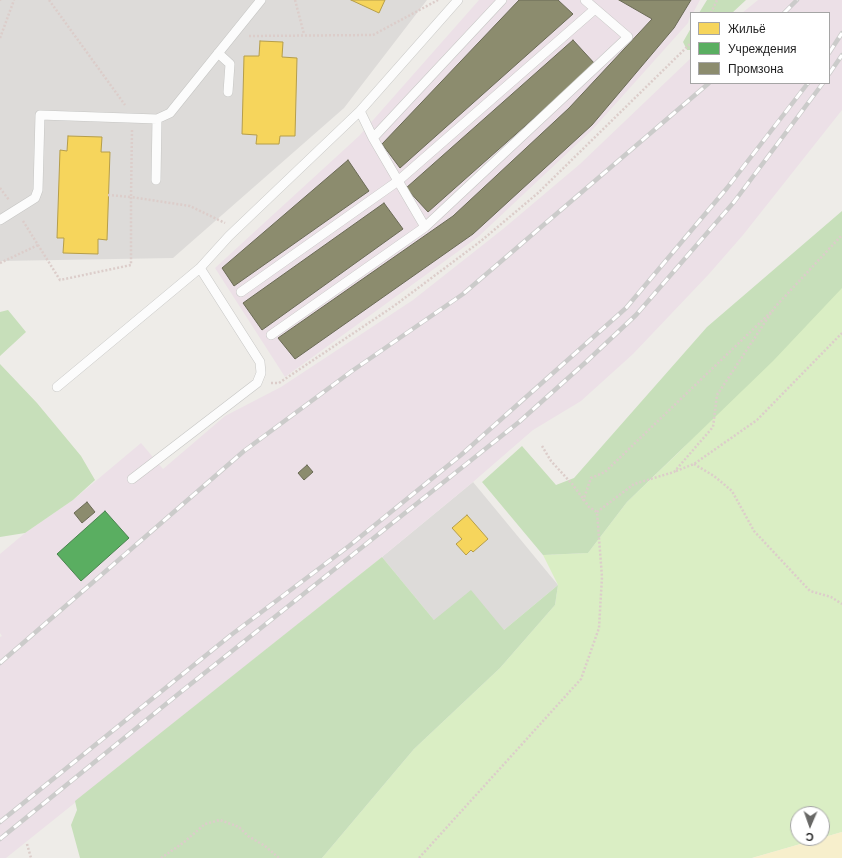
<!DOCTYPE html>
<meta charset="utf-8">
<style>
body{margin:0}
#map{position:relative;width:842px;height:858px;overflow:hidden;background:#eeece8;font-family:Barlow,sans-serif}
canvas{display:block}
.legend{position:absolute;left:690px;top:12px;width:140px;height:72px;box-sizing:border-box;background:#fff;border:1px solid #a5a5a5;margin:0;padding:5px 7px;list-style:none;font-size:12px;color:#1f1f1f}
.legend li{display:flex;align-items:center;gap:8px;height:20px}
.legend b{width:20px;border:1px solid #a5a5a5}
.north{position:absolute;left:790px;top:806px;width:40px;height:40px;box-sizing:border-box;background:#fff;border:1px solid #a5a5a5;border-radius:50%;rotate:182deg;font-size:11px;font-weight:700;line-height:16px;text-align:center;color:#1f1f1f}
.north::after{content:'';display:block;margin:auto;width:14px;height:18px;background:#676765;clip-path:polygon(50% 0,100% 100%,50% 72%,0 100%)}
</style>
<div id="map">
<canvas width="842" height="858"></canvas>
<ul class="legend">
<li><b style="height:11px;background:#f6d55c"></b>Жильё</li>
<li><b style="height:11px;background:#5aae61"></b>Учреждения</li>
<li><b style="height:11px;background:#8c8c6e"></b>Промзона</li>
</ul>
<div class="north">С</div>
</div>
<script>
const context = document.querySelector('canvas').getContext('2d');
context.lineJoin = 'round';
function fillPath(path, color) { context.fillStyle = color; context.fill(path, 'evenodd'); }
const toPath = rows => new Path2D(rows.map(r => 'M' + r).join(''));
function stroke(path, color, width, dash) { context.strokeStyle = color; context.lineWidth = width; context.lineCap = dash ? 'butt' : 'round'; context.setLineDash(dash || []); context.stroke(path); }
fillPath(toPath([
 [0,0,427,0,344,108,173,258,0,261],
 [473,482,558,585,504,630,434,620,382,557]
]), '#dddbd9');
fillPath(toPath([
 [479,0,700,0,693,13,691,13,688,23,593,129,478,237,285,377,215,268,359,136],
 [758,0,842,0,842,110,743,235,709,274,633,354,581,401,533,430,473,482,382,557,6,858,0,858,0,637,2,636,0,633,0,554,25,533,73,500,141,443,163,469,225,416,281,387,413,300,503,229,580,164,691,58,691,83,829,83,829,13,742,13]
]), '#ece0e7');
fillPath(toPath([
 [842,285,842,832,752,858,322,858,414,749,500,668,555,605,558,585,543,555,588,553,627,502,677,454],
 [798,814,822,814,822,838,798,838]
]), '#daeec4');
fillPath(toPath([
 [707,0,746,0,732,13,699,13],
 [691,28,691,50,687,50,683,42],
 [842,211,842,288,773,361,627,502,588,553,543,555,482,482,522,446,556,485,574,478,707,327],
 [8,310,26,332,0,356,0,312],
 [0,364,37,403,81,456,95,480,73,500,25,533,0,537],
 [382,557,434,620,471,590,504,630,558,585,555,605,500,668,414,749,322,858,80,858,71,825,77,810,75,801]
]), '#c7dfba');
fillPath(toPath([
 [842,832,842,858,752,858]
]), '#f7efcc');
const homes = toPath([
 [351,0,385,0,379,13,351,0],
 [260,41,283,42,282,57,297,58,295,136,280,136,279,144,256,144,257,135,242,134,244,56,259,56,260,41],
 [68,136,102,137,101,152,110,152,107,240,98,239,98,254,63,253,64,238,57,238,60,150,67,151,68,136],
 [467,515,488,539,473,552,471,550,466,555,456,544,462,539,452,528,467,515]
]);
fillPath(homes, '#f6d55c');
stroke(homes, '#b69e4a', 1);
const public = toPath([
 [105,511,129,538,81,581,57,554,105,511]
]);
fillPath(public, '#5aae61');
stroke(public, '#48834d', 1);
const industry = toPath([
 [519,0,558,0,573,14,400,168,382,144,519,0],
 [619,0,691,0,674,28,592,125,473,234,295,359,278,338,453,216,569,108,652,19,619,0],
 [573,40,595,64,428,212,406,188,573,40],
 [348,160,369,191,234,286,222,268,348,160],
 [384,203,403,229,262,330,243,303,384,203],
 [307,465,313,472,304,480,298,473,307,465],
 [87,502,95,512,82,523,74,513,87,502]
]);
fillPath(industry, '#8c8c6e');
stroke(industry, '#6b6b56', 1);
const service = toPath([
 [218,53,230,64,228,92],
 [360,111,373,138],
 [156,180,157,119],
 [0,220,35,198,38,190,40,115,157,119,170,113,261,0],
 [425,227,373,138,502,0],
 [241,292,398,181,595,9],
 [271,335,425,227,628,37,585,0],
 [57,387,200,268,229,236,360,111,458,0],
 [132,479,257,383,261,373,260,362,200,268]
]);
stroke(service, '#c6c6c4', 10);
stroke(toPath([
 [49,0,125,105],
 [295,0,304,34],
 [0,1,0,0],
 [711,13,717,0],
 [249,36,373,35,438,0],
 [0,38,14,0],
 [0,188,9,200],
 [108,195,131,197,132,130],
 [23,221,60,280,131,265,131,197,190,206,225,223],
 [0,263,38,245],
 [271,383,279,383,394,306,481,241,538,193,691,43],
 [542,446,551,461,573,485,589,507,597,512],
 [694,464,714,476,732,491,754,531,810,591,831,597,842,604],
 [676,471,694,464,757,420,842,333],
 [583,501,591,478,605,472,771,312],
 [597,512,634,484,674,472,713,427,717,395,775,307,842,235],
 [27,844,31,858],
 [161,858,183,843,205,824,220,820,239,827,248,836,265,846,279,858],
 [419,858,581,679,599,628,602,577,597,512]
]), '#dccdca', 2.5, [2, 2]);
stroke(service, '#fcfcfc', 9);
const rail = toPath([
 [784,13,797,0],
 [829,53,842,33],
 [829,74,842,55],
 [0,663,244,451,352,371,463,294,709,83],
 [0,822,231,635,349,546,461,455,626,308,727,188,808,83],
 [0,839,182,691,519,422,586,362,636,315,734,202,823,83]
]);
stroke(rail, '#cbcbca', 4.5);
stroke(rail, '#fff', 3, [9]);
</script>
